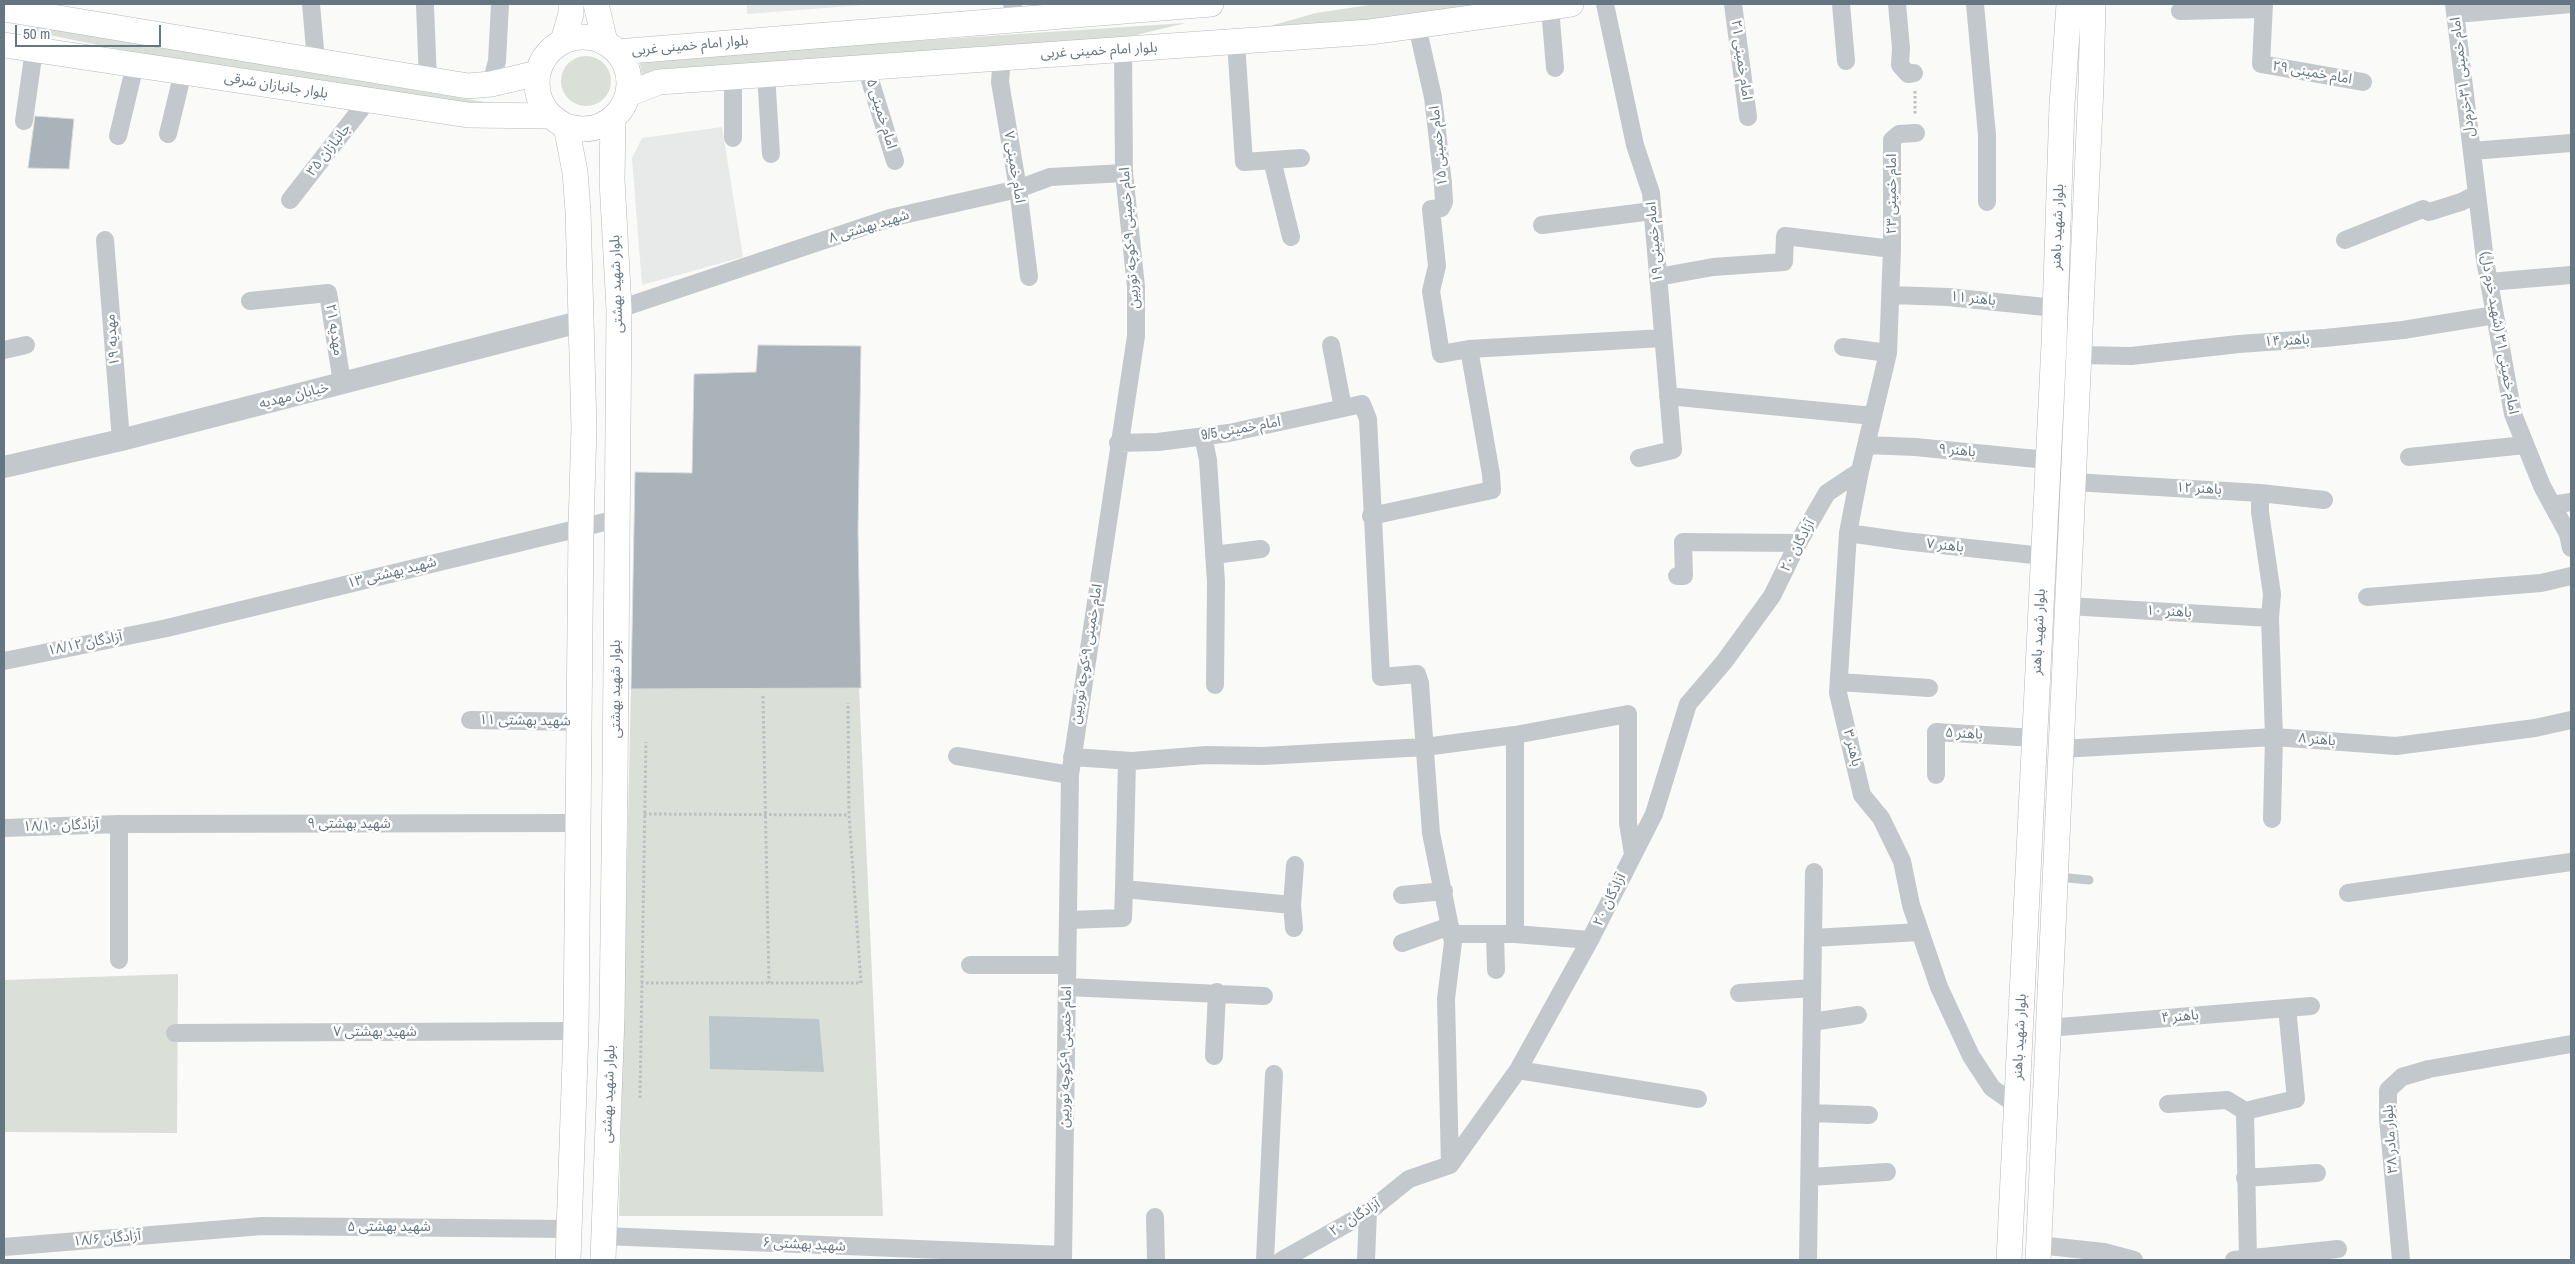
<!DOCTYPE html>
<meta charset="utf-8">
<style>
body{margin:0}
#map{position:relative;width:2575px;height:1264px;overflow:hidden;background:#fafaf8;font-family:"Archivo Narrow",sans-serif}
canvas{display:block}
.frame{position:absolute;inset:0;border:5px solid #657683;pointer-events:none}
.scale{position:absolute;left:15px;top:25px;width:146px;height:22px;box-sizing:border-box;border:2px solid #657683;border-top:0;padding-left:6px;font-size:15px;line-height:18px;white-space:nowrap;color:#657683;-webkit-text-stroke:4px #fff;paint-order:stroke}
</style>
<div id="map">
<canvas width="2575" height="1264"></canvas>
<div class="frame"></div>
<div class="scale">50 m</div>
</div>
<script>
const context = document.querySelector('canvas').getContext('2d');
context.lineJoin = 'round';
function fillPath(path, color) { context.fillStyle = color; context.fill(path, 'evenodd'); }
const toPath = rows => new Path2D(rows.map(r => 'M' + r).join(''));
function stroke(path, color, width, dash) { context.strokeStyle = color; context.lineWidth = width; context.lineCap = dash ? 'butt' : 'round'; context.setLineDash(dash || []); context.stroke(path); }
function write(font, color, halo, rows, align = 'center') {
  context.font = font + ' "Archivo Narrow","Noto Sans Arabic",sans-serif'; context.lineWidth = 5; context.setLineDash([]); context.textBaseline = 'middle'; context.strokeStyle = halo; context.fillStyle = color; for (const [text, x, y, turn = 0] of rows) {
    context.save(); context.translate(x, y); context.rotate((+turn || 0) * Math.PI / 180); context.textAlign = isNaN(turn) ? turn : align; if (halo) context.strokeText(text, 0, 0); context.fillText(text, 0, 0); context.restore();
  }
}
fillPath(toPath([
 [747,4,877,4,747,14],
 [722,127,743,257,642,285,632,158,642,138]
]), '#e8e9e9');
fillPath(toPath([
 [1376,4,1504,4,1434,15,1263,28,1316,13],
 [1186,23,1119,39,642,75,639,59],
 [36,25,502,105,502,111,190,64,35,32],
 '561 81a25 25 0 1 1 50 0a25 25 0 1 1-50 0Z',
 [631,688,859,688,883,1216,619,1216],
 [178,974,177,1133,4,1132,4,980]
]), '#dadfd7');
fillPath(toPath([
 [709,1016,819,1019,824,1072,710,1069]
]), '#bbc7cb');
const building = toPath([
 [35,116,74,119,69,169,28,168,35,116],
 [758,345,861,346,858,531,861,688,631,689,635,472,692,473,694,374,756,372,758,345]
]);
fillPath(building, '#aab3b9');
stroke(building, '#dcdcda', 1);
const secondary = toPath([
 [596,4,605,42],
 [4,9,468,86,491,84,538,73],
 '537 83a46 46 0 1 1 92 0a46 46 0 1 1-92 0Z',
 [563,41,571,14,571,4],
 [4,45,468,115,550,116],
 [617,52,1211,4],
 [628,94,659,82,1370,32,1571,4],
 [566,126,575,172,578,211,584,428,581,526,576,1031,568,1260],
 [603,1260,612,1016,615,781,619,309,612,180,613,118],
 [2009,1260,2054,344,2062,105,2069,4],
 [2038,1260,2091,86,2093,4]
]);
stroke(secondary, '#b3babf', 26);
stroke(toPath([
 [1915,91,1915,115],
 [763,696,769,983],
 [644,814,849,815],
 [641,983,861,983,849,815,848,703],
 [640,1098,646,742]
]), '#bbbfc2', 3, [2.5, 2.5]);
stroke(toPath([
 [2058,877,2089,880]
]), '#c3c8cc', 9);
stroke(toPath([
 [311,4,316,61],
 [1012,4,1016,18],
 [1605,4,1635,145,1651,193,1673,450,1639,458],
 [1733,4,1748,117],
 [1841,4,1846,61],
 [1897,4,1901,48,1900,65,1908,74,1914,73],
 [1975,4,1987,135,1987,202],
 [2264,4,2261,64,2363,82],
 [2454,4,2485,260,2513,414,2542,486,2568,534,2571,548],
 [425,5,428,81],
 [1550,8,1555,68],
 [2180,11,2263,9],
 [2456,14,2571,4],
 [1236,42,1244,162,1301,158],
 [1002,57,1000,82,1018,189,1029,277],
 [866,67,895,161],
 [766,74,771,154],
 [491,84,497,61,500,4],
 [24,121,34,50],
 [1916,133,1899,134,1892,140,1892,249,1888,353,1860,471,1848,533,1838,693,1862,795,1881,818,1902,861,1911,905,1939,987,1971,1056,1992,1088,2016,1105],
 [168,134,183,72],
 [118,136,135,65],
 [733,138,733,77],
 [2472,151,2571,143],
 [1272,160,1291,237],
 [290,200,368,100],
 [1542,225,1652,211],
 [105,240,121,440],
 [2345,240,2423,209,2429,212,2461,202,2477,194],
 [1658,277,1713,267,1784,262,1785,236,1892,249],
 [2489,282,2571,275],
 [1891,295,1948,297,2055,308],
 [250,301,328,293,342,383],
 [619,309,890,218,1018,189,1050,177,1124,173],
 [1331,345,1343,408],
 [1843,347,1888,353],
 [1469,349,1663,338],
 [4,350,26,345],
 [2079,355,2131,356,2239,344,2325,338,2403,330,2495,315],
 [1668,396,1873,416],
 [1203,436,1208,460,1216,582,1215,685],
 [1118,443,1158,442,1229,433,1362,404,1368,419,1381,677,1417,674,1420,683,1431,833,1453,942,1446,999,1450,1165],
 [1866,445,1915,447,2047,460],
 [2409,457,2525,445],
 [2073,482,2260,493,2324,500],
 [2260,493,2260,512,2272,594,2270,618,2274,737,2272,819],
 [2552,505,2571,502],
 [1371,516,1492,490,1491,474,1469,349,1441,354,1431,291,1437,266,1431,209,1441,208,1444,202,1443,184,1433,97,1417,26],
 [1848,533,1904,541,2043,556],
 [1214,555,1261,549],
 [1677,576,1684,576,1683,542,1798,543],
 [2367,597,2541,583,2571,576],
 [2068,606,2270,618],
 [4,661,167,628,617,519],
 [1839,682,1929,688],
 [470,720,579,722],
 [2061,749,2274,737,2396,746,2535,728,2571,720],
 [957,756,1070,775],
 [1072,757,1132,761,1206,755,1263,756,1425,747,1515,735,1628,714,1628,823,1633,854],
 [1127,761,1124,889,1292,905,1294,928],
 [1936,775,1936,732,2034,738],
 [119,824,119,960],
 [4,828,119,824,578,823],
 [2348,893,2571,862],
 [1402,895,1444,891],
 [1292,905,1295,865],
 [1069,920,1123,918,1124,889],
 [1451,934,1515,934,1515,735],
 [1495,934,1496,970],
 [1515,934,1590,940],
 [1813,938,1814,872],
 [1402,943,1450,926],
 [970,965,1067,965],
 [1067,987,1264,996],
 [1739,993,1812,988],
 [1812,1022,1858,1015],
 [2048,1028,2311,1006],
 [175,1033,576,1031],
 [1214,1056,1217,992],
 [1518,1070,1698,1099],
 [2168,1104,2227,1100,2245,1111],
 [1810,1113,1869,1115],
 [1810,1177,1887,1172],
 [2245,1178,2317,1173],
 [1155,1217,1156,1260],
 [604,1236,1063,1255],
 [2038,1245,2104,1252,2134,1260],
 [4,1247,262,1226,568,1229],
 [2248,1259,2245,1111,2296,1099,2287,1008],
 [1063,1260,1070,775,1136,336,1136,287,1124,173,1123,50],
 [1265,1260,1274,1074],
 [1282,1260,1368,1212,1409,1179,1450,1165,1518,1070,1590,940,1654,814,1688,704,1724,662,1772,596,1798,543,1827,493,1860,471],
 [1366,1260,1368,1212],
 [1808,1260,1813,938,1920,932],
 [2234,1260,2338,1249],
 [2401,1260,2388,1118,2388,1090,2402,1077,2429,1069,2571,1044]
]), '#c3c8cc', 18);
stroke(toPath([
 [4,467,121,440,583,321]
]), '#c3c8cc', 22);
stroke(secondary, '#fff', 25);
write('14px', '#657683', '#fff', [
 ["بلوار امام خمینی غربی",690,46,-5],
 ["بلوار امام خمینی غربی",1099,51,-3],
 ["امام خمینی ۲۱",1741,60,82],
 ["امام خمینی ۲۹",2312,73,10],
 ["امام خمینی ۳۱-خرم‌دل",2463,77,-97],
 ["بلوار جانبازان شرقی",276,86,9],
 ["امام خمینی ۵",881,114,73],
 ["امام خمینی ۱۵",1439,146,-96],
 ["جانبازان ۳۵",329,150,-52],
 ["امام خمینی ۷",1014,167,81],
 ["امام خمینی ۲۳",1892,194,-90],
 ["شهید بهشتی ۸",869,227,-17],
 ["بلوار شهید باهنر",2058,227,-88],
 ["امام خمینی ۹-کوچه توربین",1130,238,-94],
 ["امام خمینی ۱۹",1655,242,-95],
 ["بلوار شهید بهشتی",617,284,-92],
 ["باهنر ۱۱",1973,299,6],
 ["مهدیه ۲۱",334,330,81],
 ["امام خمینی ۳۱ (شهید خرم دل)",2499,333,80],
 ["مهدیه ۱۹",113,340,-95],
 ["باهنر ۱۴",2287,341,-3],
 ["خیابان مهدیه",294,396,-14],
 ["امام خمینی 9/5",1241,429,-10],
 ["باهنر ۹",1957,451,5],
 ["باهنر ۱۲",2199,489,3],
 ["آزادگان ۲۰",1798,546,-62],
 ["باهنر ۷",1945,546,6],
 ["شهید بهشتی ۱۳",392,573,-14],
 ["باهنر ۱۰",2169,612,3],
 ["بلوار شهید باهنر",2039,632,-87],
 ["آزادگان ۱۸/۱۲",85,644,-11],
 ["امام خمینی ۹-کوچه توربین",1087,654,-81],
 ["بلوار شهید بهشتی",616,689,-90],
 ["شهید بهشتی ۱۱",525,721,1],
 ["باهنر ۵",1964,734,3],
 ["باهنر ۸",2317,740,5],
 ["باهنر ۳",1852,748,76],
 ["شهید بهشتی ۹",349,824],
 ["آزادگان ۱۸/۱۰",61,826,-2],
 ["آزادگان ۲۰",1610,900,-64],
 ["باهنر ۴",2180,1017,-5],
 ["شهید بهشتی ۷",375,1032],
 ["بلوار شهید باهنر",2020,1037,-87],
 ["امام خمینی ۹-کوچه توربین",1066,1057,-89],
 ["بلوار شهید بهشتی",609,1094,-88],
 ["بلوار مادر ۳۸",2391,1139,-94],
 ["آزادگان ۲۰",1355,1218,-32],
 ["شهید بهشتی ۵",389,1227],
 ["آزادگان ۱۸/۶",107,1239,-5],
 ["شهید بهشتی ۶",804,1245,3]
]);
</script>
